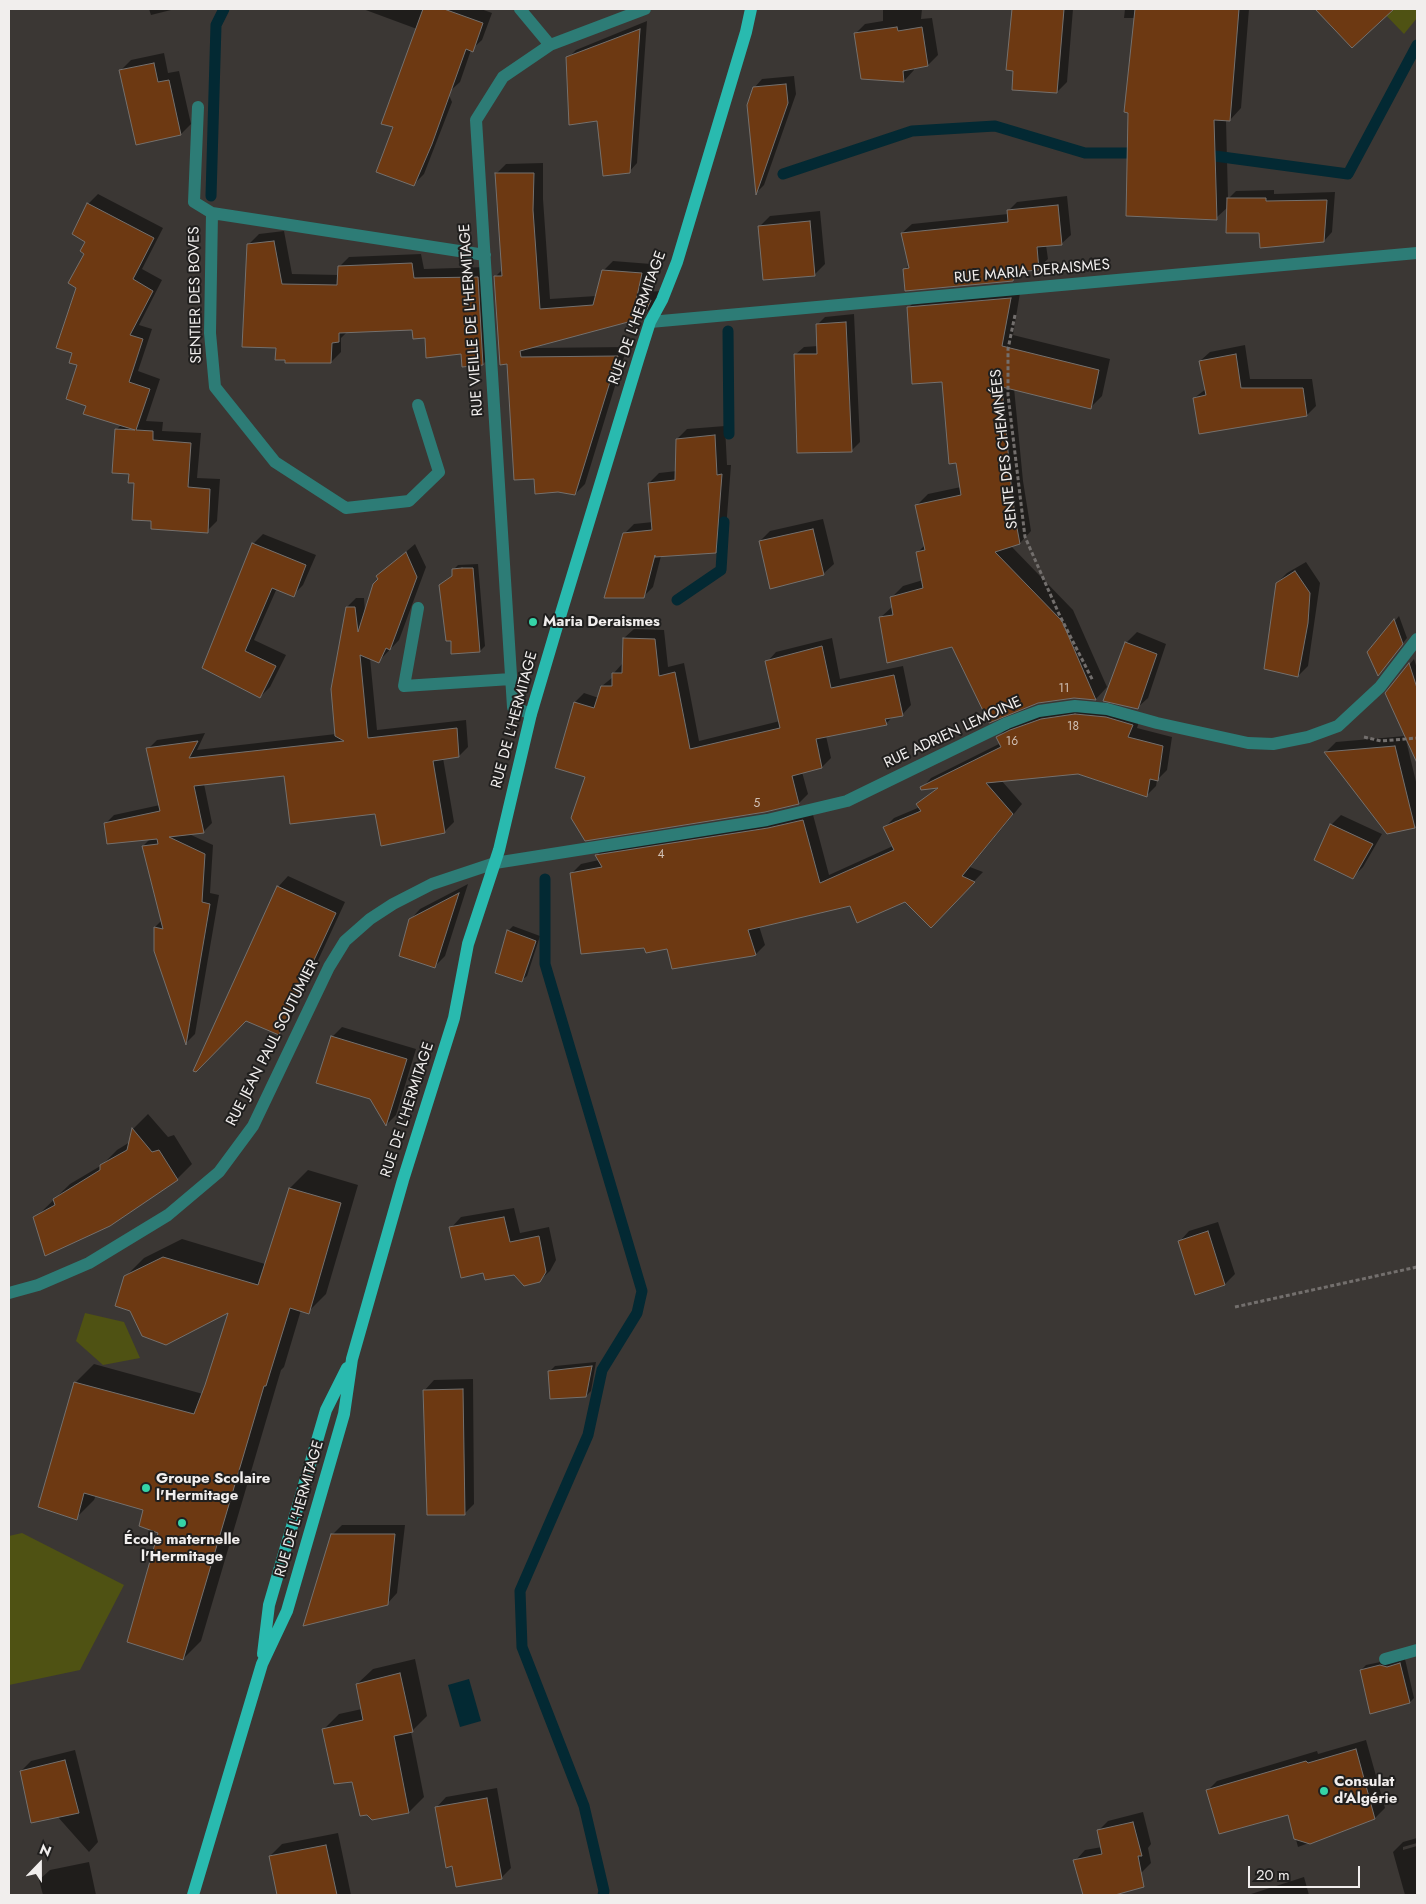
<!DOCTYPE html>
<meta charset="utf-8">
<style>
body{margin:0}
#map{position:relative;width:1426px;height:1904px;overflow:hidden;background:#3b3734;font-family:Jost,sans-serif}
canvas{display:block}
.frame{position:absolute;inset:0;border:10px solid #f1eeed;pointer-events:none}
.north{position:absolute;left:15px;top:1839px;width:50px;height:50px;-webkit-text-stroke:4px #201f1e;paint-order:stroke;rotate:22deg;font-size:14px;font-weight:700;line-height:20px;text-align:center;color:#f1eeed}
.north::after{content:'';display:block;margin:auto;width:18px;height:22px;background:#f1eeed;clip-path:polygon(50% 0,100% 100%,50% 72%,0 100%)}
.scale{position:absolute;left:1248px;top:1866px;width:112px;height:22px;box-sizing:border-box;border:2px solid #f1eeed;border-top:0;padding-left:6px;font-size:15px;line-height:18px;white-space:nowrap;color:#f1eeed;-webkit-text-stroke:4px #201f1e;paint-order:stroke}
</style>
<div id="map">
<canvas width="1426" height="1904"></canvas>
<div class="frame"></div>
<div class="north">N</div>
<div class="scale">20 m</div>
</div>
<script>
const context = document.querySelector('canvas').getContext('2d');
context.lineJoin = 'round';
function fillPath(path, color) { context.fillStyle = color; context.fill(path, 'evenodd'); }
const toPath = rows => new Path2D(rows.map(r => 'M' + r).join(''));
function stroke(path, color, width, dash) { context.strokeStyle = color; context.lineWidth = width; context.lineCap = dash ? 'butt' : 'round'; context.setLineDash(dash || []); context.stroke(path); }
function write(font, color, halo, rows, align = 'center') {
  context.font = font + ' Jost,sans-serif'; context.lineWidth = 4; context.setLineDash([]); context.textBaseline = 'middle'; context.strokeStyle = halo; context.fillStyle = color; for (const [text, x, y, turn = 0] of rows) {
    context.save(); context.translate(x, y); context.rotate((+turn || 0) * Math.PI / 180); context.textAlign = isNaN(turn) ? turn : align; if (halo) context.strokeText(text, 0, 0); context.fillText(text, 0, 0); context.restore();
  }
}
fillPath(toPath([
 [1380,9,1417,9,1417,18,1404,34],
 [85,1313,124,1322,140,1358,103,1365,76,1341],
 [22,1533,124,1585,80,1670,9,1685,9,1536]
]), '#4f5213');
fillPath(toPath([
 [469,1679,481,1721,460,1727,448,1685]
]), '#032933');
fillPath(toPath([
 [149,9,175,9,151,15],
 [363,9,481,9,492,13,482,40,471,50,460,82,448,93,452,102,424,174,414,184,395,127,417,29],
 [883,9,922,9,921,19,932,18,938,55,928,65,914,68,914,70,904,81,862,77,855,34,865,24,883,21],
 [1013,9,1073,9,1067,82,1057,92,1014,70,1008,69],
 [1125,9,1249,9,1241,108,1230,120,1226,120,1228,199,1236,191,1274,190,1274,194,1335,192,1332,232,1324,241,1260,232,1228,207,1216,218,1135,18,1124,18],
 [1317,9,1390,9,1390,10,1353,46],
 [647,21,637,163,629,172,598,119,567,59,576,50],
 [164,53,168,73,179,71,191,124,181,134,121,70,131,60],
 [794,76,796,94,764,185,757,192,754,88,762,79],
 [543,163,543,199,550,299,596,296,603,271,613,261,651,264,645,292,661,291,653,306,642,317,531,348,627,347,585,484,575,494,535,477,508,363,495,277,503,269,496,174,506,164],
 [98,194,163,228,142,269,162,280,139,325,152,329,138,371,160,379,146,421,163,422,162,431,201,433,197,478,220,479,217,521,207,531,153,520,130,473,116,430,121,425,87,405,79,365,74,352,77,287,86,253,88,204],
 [1067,196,1071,235,1061,244,1046,245,1048,259,1038,268,1022,270,1013,280,905,269,909,265,902,233,912,224,1008,214,1008,211,1017,202],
 [820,211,825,264,815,274,760,226,770,216],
 [284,231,292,274,339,275,339,267,349,257,421,254,424,269,487,267,493,354,483,364,426,337,414,329,348,331,341,338,341,352,331,362,277,347,248,245,259,234],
 [1021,287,1013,335,1110,359,1102,396,1091,407,1014,388,1023,481,1031,531,1020,543,1011,546,1073,610,1107,687,1096,699,1074,697,880,618,893,606,892,597,903,586,923,580,917,553,925,545,916,506,928,494,961,487,943,381,908,308,920,296],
 [854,314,860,442,851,451,795,355,804,347,818,346,817,325,825,317],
 [1245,345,1250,379,1312,379,1316,406,1307,415,1194,398,1206,389,1200,361,1210,352],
 [725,426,727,465,731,465,725,542,715,552,661,556,653,587,643,597,624,534,634,524,653,522,649,483,659,473,677,471,677,439,687,429],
 [823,519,834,564,823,574,760,541,770,531],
 [263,534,316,555,303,585,293,595,277,588,254,640,286,655,270,687,260,697,203,668,253,544],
 [415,544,426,567,399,640,379,661,370,658,377,730,466,720,468,747,459,756,443,758,454,822,445,831,376,813,285,775,204,784,212,823,203,832,189,834,213,845,210,893,219,895,195,1034,187,1042,156,951,155,927,162,920,143,846,151,838,105,824,114,815,160,805,148,749,157,740,205,733,197,750,336,734,347,607,356,598,364,598,365,612,379,579,377,577],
 [1306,562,1320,583,1308,666,1298,676,1277,583,1287,573],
 [478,564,485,646,480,651,452,639,441,585,453,575,453,570,458,565],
 [1399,616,1407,638,1382,670,1369,652],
 [634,629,664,630,668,667,684,663,699,741,780,721,767,662,776,652,832,638,840,679,903,666,911,705,902,715,893,716,886,724,826,736,831,758,822,767,802,772,808,794,799,803,587,777,575,702,584,693,599,698,602,686,613,677,613,674,622,664,624,638],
 [1137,632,1166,644,1148,698,1137,708,1105,700,1126,643],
 [1414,659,1417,669,1417,729,1403,730,1387,693],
 [1051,710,1141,715,1137,728,1172,737,1167,770,1157,780,1156,786,1147,795,1078,772,1001,780,1022,804,970,867,983,872,931,926,905,901,851,905,759,926,765,945,756,954,645,947,572,873,581,864,599,860,596,856,605,847,812,811,829,875,893,846,885,827,894,818,920,807,918,804,938,787,922,788,931,778,1001,743,998,737,1007,728],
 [1405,736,1417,786,1417,824,1415,827,1388,833,1326,752,1336,742],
 [1341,815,1382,834,1363,867,1353,877,1331,825],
 [288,876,345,902,289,1023,279,1033,246,1020,278,887],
 [468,884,445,956,435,966,410,920,420,909],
 [513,926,540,936,527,976,522,980,508,931],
 [342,1027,416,1049,396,1115,387,1124,332,1037],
 [148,1114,168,1137,174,1135,192,1164,177,1179,35,1218,70,1184,102,1165,117,1150,130,1142,133,1129],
 [308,1170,358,1185,326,1294,308,1312,301,1310,284,1367,281,1370,201,1641,183,1659,159,1532,145,1509,96,1495,94,1500,76,1518,39,1506,76,1382,94,1364,203,1394,230,1310,125,1277,144,1258,182,1239,265,1264,290,1188],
 [514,1208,520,1233,549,1227,556,1260,550,1271,539,1281,515,1273,484,1272,451,1228,461,1217],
 [1218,1222,1235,1274,1225,1284,1196,1294,1179,1242,1189,1231],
 [596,1362,591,1391,586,1396,550,1371,555,1366],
 [473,1379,474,1504,464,1514,424,1391,434,1380],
 [342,1525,405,1525,397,1593,387,1604,332,1535],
 [415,1659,427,1716,411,1732,424,1797,409,1812,353,1781,324,1729,339,1714,362,1709,357,1684,373,1669],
 [1405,1659,1414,1698,1409,1703,1361,1670,1366,1665,1385,1661],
 [1366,1740,1385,1808,1375,1818,1298,1847,1289,1813,1207,1791,1217,1781,1317,1751,1318,1754],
 [75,1750,98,1842,89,1852,57,1816,21,1771,31,1761],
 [497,1788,511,1868,501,1878,453,1865,436,1808,446,1797],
 [1143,1812,1151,1844,1148,1848,1151,1863,1141,1873,1132,1889,1110,1895,1084,1895,1075,1861,1085,1850,1102,1847,1098,1831,1108,1821],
 [338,1833,351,1895,278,1895,270,1856,282,1844],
 [1417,1838,1417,1843,1403,1847,1403,1850,1417,1846,1417,1895,1405,1895,1393,1852,1403,1842],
 [89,1862,96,1895,43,1895,39,1880,50,1870],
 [1304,1877,1309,1895,1248,1895]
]), '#0007');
stroke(toPath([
 [1200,154,1348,174,1417,45],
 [783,174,912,131,995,126,1085,153,1141,153],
 [211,196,216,25,224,9],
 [728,331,729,434],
 [677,600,721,570,724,522],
 [545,879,545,964,642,1291,637,1313,602,1370,588,1435,520,1591,522,1647,584,1806,604,1891,603,1895]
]), '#032933', 11);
const building = toPath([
 [423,9,444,9,483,23,473,52,466,49,432,144,414,186,376,172,393,127,381,124,423,9],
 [1012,9,1064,9,1057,93,1012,90,1013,71,1006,70,1012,9],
 [1135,9,1239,9,1230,121,1214,120,1217,220,1126,216,1128,113,1124,112,1135,9],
 [1315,9,1394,9,1352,48,1315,9],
 [897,27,898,31,922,27,928,66,903,71,904,82,861,79,854,33,897,27],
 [640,29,630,173,603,176,597,121,569,125,566,57,640,29],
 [154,63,158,82,169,80,181,135,136,145,119,70,154,63],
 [786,84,788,103,756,195,747,105,753,87,786,84],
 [495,173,534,173,533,210,540,309,593,305,602,270,642,273,636,301,651,300,643,318,520,351,521,357,618,356,575,495,558,492,535,494,534,479,514,480,507,364,500,365,494,276,502,276,495,173],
 [1227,198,1266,198,1266,201,1327,200,1324,242,1260,248,1259,233,1226,233,1227,198],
 [87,203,154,238,133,279,153,291,130,335,143,339,129,382,150,389,136,430,153,431,153,440,191,443,188,487,210,489,208,533,151,529,151,521,132,520,134,483,128,483,129,474,112,473,115,429,135,430,83,414,86,406,66,399,77,365,69,363,72,353,56,348,76,288,68,283,84,254,80,251,85,242,72,234,87,203],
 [1058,205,1062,245,1037,247,1039,270,1015,272,1013,281,905,291,903,269,909,268,901,233,1008,222,1007,210,1058,205],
 [810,221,815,276,763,280,758,226,810,221],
 [274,241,282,284,337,285,338,266,412,263,414,278,478,277,483,365,462,367,461,354,426,358,425,338,413,339,412,330,339,333,339,342,332,343,331,363,285,363,285,360,275,360,276,348,242,347,247,244,274,241],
 [1011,298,1002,346,1099,370,1091,409,1002,387,1012,494,1017,528,1020,544,995,552,1062,621,1096,700,1074,698,1038,703,989,723,952,647,887,663,879,617,893,615,890,597,923,588,916,552,925,550,915,505,961,495,956,463,949,464,942,382,912,384,907,307,1011,298],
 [846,322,852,452,797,453,794,354,817,354,816,324,846,322],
 [1236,354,1241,388,1303,388,1307,416,1199,434,1193,398,1206,395,1199,361,1236,354],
 [715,435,717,475,722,474,716,553,655,557,655,555,644,598,604,598,623,533,652,530,648,483,675,480,676,439,715,435],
 [813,529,824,575,770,589,759,541,813,529],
 [252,543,306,565,294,597,272,588,245,651,276,666,260,698,202,668,252,543],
 [406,552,417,577,390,650,386,648,379,663,360,655,368,738,457,728,459,757,433,761,445,833,381,846,375,814,290,824,284,776,194,786,204,833,169,837,205,854,202,902,210,904,186,1045,154,951,154,927,163,929,142,846,158,844,157,839,107,844,104,823,160,811,146,748,198,741,189,758,344,741,335,736,331,689,346,607,355,607,358,632,373,584,378,579,376,576,406,552],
 [462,568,473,568,480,652,451,654,451,641,446,641,439,585,452,576,452,569,462,568],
 [1295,571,1310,593,1308,623,1298,677,1264,669,1276,583,1295,571],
 [1394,619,1403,644,1378,676,1367,652,1394,619],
 [623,638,655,639,659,676,675,672,690,749,780,728,765,661,822,646,831,688,894,675,903,716,885,719,887,725,816,739,822,768,792,776,799,804,765,812,585,841,571,818,585,777,555,768,574,702,594,708,601,686,612,686,612,673,622,673,623,638],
 [1125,642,1157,654,1138,709,1103,701,1125,642],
 [1409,663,1417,688,1417,763,1385,693,1409,663],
 [1075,714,1106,717,1133,725,1128,737,1163,746,1158,781,1150,779,1147,797,1078,774,986,783,1013,814,962,876,975,882,931,928,905,902,857,923,850,906,748,930,756,955,753,956,672,969,667,949,646,953,644,948,581,954,570,873,602,867,595,855,768,828,803,820,820,883,894,850,883,827,921,811,916,804,938,788,921,790,920,787,1001,747,996,737,1010,730,1041,719,1075,714],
 [1395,746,1415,828,1387,834,1324,752,1395,746],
 [1330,824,1373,844,1353,879,1314,860,1330,824],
 [277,886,336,913,279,1035,246,1021,196,1072,193,1071,277,886],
 [459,893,435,968,399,956,409,919,459,893],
 [507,930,536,941,522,982,495,973,507,930],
 [331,1036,407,1059,386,1126,370,1099,316,1083,331,1036],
 [132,1128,152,1152,159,1150,178,1180,110,1226,45,1256,33,1217,55,1205,53,1199,100,1170,100,1165,127,1150,132,1128],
 [289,1188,341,1203,309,1314,290,1308,266,1386,264,1386,183,1660,127,1642,158,1533,139,1526,143,1510,84,1493,77,1520,38,1507,74,1382,194,1414,205,1385,228,1313,166,1345,142,1336,130,1311,115,1306,124,1276,163,1257,258,1285,289,1188],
 [504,1217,510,1242,539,1236,546,1272,540,1282,524,1286,514,1275,485,1280,483,1273,461,1278,449,1227,504,1217],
 [1208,1231,1225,1285,1195,1295,1178,1241,1208,1231],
 [592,1366,586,1397,550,1399,548,1371,592,1366],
 [463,1389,465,1515,427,1515,423,1390,463,1389],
 [331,1534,395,1534,388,1605,303,1626,331,1534],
 [1400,1663,1410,1703,1370,1714,1360,1670,1380,1665,1387,1667,1400,1663],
 [400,1673,413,1732,394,1736,409,1813,372,1820,367,1815,360,1816,352,1782,334,1784,322,1729,363,1720,356,1684,400,1673],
 [1356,1749,1375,1819,1310,1844,1294,1839,1288,1815,1219,1834,1206,1790,1306,1761,1308,1763,1356,1749],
 [65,1760,79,1813,31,1823,20,1771,65,1760],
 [487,1798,502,1879,456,1887,452,1866,446,1868,435,1807,487,1798],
 [1133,1822,1142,1856,1138,1856,1144,1887,1115,1895,1083,1895,1073,1860,1102,1854,1097,1830,1133,1822],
 [326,1845,337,1895,277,1895,269,1856,326,1845]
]);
fillPath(building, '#6d3912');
stroke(building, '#74706d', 1);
stroke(toPath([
 [1015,315,1008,349,1008,395,1025,537,1059,614,1093,681],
 [1364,737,1381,741,1417,738],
 [1235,1307,1417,1267]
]), '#736f6d', 3, [4, 2.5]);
stroke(toPath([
 [520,9,550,45],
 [198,107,194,202,212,213],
 [650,322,1417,253],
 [418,405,439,472,409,501,346,508,275,462,215,387,210,333,212,213,485,255],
 [418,608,404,686,511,679],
 [531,714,513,707,476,120,503,77,550,45,645,9],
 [9,1293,38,1285,89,1263,168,1215,219,1172,253,1126,329,967,345,941,370,919,393,904,432,884,495,863,767,820,847,801,1007,723,1039,711,1075,706,1107,709,1157,723,1248,743,1273,744,1308,737,1338,726,1380,687,1417,639],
 [1385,1659,1417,1650]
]), '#2d7c76', 12);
stroke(toPath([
 [263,1654,269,1605,326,1410,347,1368],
 [193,1895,262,1664,287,1611,344,1414,352,1359,403,1180,454,1018,468,944,499,850,531,714,555,633,638,360,650,322,662,300,677,262,746,32,751,9]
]), '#29baaf', 12);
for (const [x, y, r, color] of [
 [533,622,5,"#35d4a7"],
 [146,1488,5,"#35d4a7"],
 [182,1523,5,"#35d4a7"],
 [1324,1791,5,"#35d4a7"]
]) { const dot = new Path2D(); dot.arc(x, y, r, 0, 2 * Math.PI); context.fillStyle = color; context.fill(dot); stroke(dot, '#201f1e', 2); }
write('12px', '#d0c1b6', null, [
 ["11",1064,689],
 ["18",1073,727],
 ["16",1012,742],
 ["5",757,804],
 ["4",661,855]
]);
write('15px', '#f1eeed', '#201f1e', [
 ["RUE MARIA DERAISMES",1032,272,-5],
 ["SENTIER DES BOVES",196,295,-91],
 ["RUE DE L'HERMITAGE",638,318,-70],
 ["RUE VIEILLE DE L'HERMITAGE",472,320,-94],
 ["SENTE DES CHEMINÉES",1005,449,-96],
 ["RUE DE L'HERMITAGE",515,720,-75],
 ["RUE ADRIEN LEMOINE",953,733,-25],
 ["RUE JEAN PAUL SOUTUMIER",273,1043,-63],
 ["RUE DE L'HERMITAGE",408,1110,-72],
 ["RUE DE L'HERMITAGE",300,1509,-74]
]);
write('bold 15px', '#f1eeed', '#201f1e', [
 ["Maria Deraismes",543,622],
 ["Groupe Scolaire",156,1479],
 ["l'Hermitage",156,1496],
 ["École maternelle",182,1540,"center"],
 ["l'Hermitage",182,1557,"center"],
 ["Consulat",1334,1782],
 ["d'Algérie",1334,1799]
], 'left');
</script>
